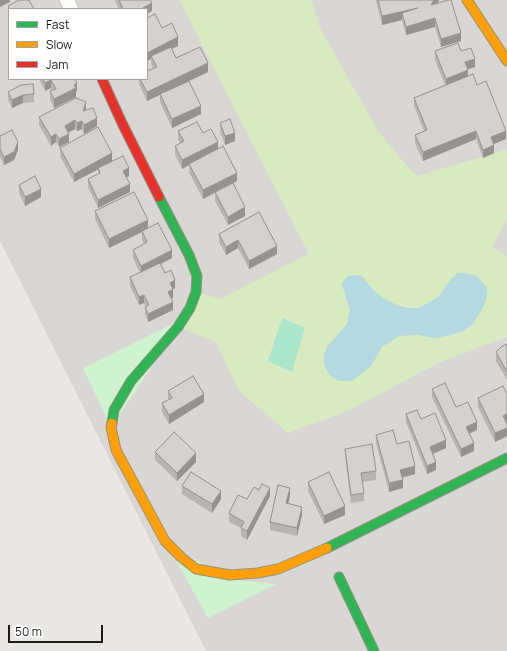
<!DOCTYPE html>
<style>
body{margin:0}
#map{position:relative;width:507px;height:651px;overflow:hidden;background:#eae8e4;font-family:Manrope,sans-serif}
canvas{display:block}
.legend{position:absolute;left:8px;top:8px;width:140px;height:72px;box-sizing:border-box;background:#fff;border:1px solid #a4a4a4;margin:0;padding:5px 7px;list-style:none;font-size:12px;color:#1b1b1b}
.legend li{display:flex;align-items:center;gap:8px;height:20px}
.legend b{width:20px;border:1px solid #a4a4a4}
.scale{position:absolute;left:8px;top:625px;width:95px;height:18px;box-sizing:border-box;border:2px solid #1b1b1b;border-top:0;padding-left:5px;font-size:12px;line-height:14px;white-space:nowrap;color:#1b1b1b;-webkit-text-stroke:3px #fff;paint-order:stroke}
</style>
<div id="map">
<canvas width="507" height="651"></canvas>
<ul class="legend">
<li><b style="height:5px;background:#30b455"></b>Fast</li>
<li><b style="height:5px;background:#ff9f0a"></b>Slow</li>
<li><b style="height:5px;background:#e5322d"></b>Jam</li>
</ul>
<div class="scale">50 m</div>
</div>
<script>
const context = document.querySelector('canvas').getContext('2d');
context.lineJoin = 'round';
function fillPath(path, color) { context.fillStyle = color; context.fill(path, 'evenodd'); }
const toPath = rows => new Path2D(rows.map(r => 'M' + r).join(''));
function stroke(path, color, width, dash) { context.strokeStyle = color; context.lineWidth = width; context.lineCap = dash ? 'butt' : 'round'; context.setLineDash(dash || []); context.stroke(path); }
fillPath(toPath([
 [0,0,507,0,507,651,206,651,0,241],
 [9,9,147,9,147,79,9,79]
]), '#d9d7d5');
fillPath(toPath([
 [179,0,312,0,319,26,378,131,409,168,417,176,492,154,507,149,507,219,492,247,507,256,507,337,440,362,350,410,288,433,239,391,216,342,178,327,196,292,220,299,309,254]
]), '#d8eac0');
fillPath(toPath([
 [185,318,111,427,83,368],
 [165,541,202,564,243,581,276,584,208,618]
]), '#cff3ce');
fillPath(toPath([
 [282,318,305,328,292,372,268,361]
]), '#abe5cb');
fillPath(toPath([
 [458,273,466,273,477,276,487,288,487,298,481,311,473,324,461,332,447,336,434,338,418,335,399,336,382,347,371,366,352,381,339,381,330,376,324,365,324,355,327,347,347,324,350,310,342,285,343,282,346,277,354,275,362,276,372,289,385,299,399,306,409,308,419,308,438,297,451,279]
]), '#b4d9e0');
const street = toPath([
 [67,0,71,9]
]);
const fast = toPath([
 [112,423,114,410,131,381,178,327,190,308,196,292,197,276,189,255,159,197],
 [327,548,507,458],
 [339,577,374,651]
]);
const slow = toPath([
 [467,0,507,61],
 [112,423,111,427,116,450,165,541,181,557,196,569,230,575,258,573,278,569,327,548]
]);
const jam = toPath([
 [102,79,122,123,159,197]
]);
stroke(street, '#c2c2c0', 16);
stroke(fast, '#93947c', 11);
stroke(slow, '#93947c', 11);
stroke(jam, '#93947c', 11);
stroke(street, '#fcfcfb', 14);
stroke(fast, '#30b455', 9);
stroke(slow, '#ff9f0a', 9);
stroke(jam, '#e5322d', 9);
fillPath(toPath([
 [115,0,150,0,152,11,147,9,119,9,115,1],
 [376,0,439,0,437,3,461,41,441,47,435,27,406,35,402,20,382,25],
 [8,6,34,9,9,9,9,16,8,14],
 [147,18,162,28,178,46,172,49,176,58,208,72,189,81,201,114,172,128,160,102,160,94,147,101,139,84,139,79,147,79,153,68,151,64,151,59,147,61],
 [435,51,475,67,468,69,468,76,477,85,506,139,494,144,494,153,483,158,476,139,423,161,415,143,415,135,424,131,414,106,414,98,445,85,435,60],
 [40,79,75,79,77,91,76,92,76,97,54,108,50,100,50,91,52,90,51,88,45,91,40,81],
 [8,92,34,94,34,102,23,103,12,108,8,100],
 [86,110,97,126,84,134,82,129,77,131,75,129,68,133,69,142,59,147,56,142,51,146,39,125,39,117],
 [220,123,235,141,225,145,220,132],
 [178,131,203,133,218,149,237,181,233,183,245,216,228,225,215,201,215,192,203,199,189,172,189,165,182,169,175,154,175,146,180,143,178,139],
 [0,136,18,150,14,160,4,165,0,157],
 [60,148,112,161,129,176,126,177,130,192,98,208,88,187,88,179,98,174,98,169,74,182,60,156],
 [19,185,41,197,25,206,19,193],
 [95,211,148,228,172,258,161,264,165,273,175,288,173,289,173,298,171,299,173,310,148,322,145,315,145,306,144,303,139,305,130,286,130,277,140,273,133,258,133,250,144,244,142,239,142,232,109,248,95,219],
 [219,234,277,254,249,269,238,248,226,255,219,242],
 [507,344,507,380,496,361,496,352],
 [432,389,456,407,477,430,469,434,474,451,461,457,432,397],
 [168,391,204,402,169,424,162,412,162,403,168,400],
 [507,394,507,423,506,423,507,436,495,442,478,407,478,398],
 [406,414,421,419,446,448,433,454,436,470,427,474,406,422],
 [376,435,397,444,415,474,402,478,403,488,389,492,376,443],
 [345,449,376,471,376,480,362,482,364,493,364,501,351,503,345,457],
 [155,452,196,462,177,481,155,460],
 [308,482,345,515,324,524,308,491],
 [182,486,221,499,212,513,182,494],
 [270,496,247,540,241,536,241,528,229,522,229,513],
 [290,496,288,504,302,515,297,536,270,530,270,522]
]), '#b7b4b1');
fillPath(toPath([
 [0,0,10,0,10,2,0,7],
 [434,0,439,0,431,13,431,5],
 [152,3,152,11,147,14,147,9,141,9],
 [418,8,402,13,402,20,382,25,382,16],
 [435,18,435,27,406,35,406,27],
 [461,33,461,41,441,47,441,39],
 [178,37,178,46,152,58,151,56,151,59,147,61,147,53],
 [475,59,475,67,465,70,465,62],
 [208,63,208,72,147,101,147,92],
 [468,70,468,79,446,87,446,79],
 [51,80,51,88,45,91,45,83],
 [77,83,77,91,76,92,76,97,54,108,54,99,74,85],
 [23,95,23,103,12,108,12,100],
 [86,102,86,110,83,111],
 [201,106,201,114,172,128,172,119],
 [97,118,97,126,84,134,84,125],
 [75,120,75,129,65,134,65,126],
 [82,121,82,129,77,131,77,123],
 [476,131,476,139,423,161,423,152],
 [506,131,506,139,491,145,491,137],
 [235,133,235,141,225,145,225,136],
 [56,134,56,142,51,146,51,137],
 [69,134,69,142,59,147,59,139],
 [18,142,18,150,14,160,4,165,4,157],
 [218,142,218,151,189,164,189,165,182,169,182,160],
 [494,145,494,153,483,158,483,150],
 [112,153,112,162,74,182,74,174],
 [129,168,129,176,123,179,123,171],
 [237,173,237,181,203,199,203,190],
 [130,184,130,192,98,208,98,200],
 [41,189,41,197,25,206,25,197],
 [245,207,245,216,228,225,228,217],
 [148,220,148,229,109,248,109,239],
 [238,240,238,248,226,255,226,247],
 [277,246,277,254,249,269,249,261],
 [172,250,172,258,141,274,141,266],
 [175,280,175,288,170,291,170,283],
 [173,289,173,298,168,300,168,292],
 [144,295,144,303,139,305,139,297],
 [173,302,173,310,148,322,148,314],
 [204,394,204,402,169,424,169,415],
 [507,414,507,423,503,425,503,416],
 [477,422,477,430,466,435,466,427],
 [507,428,507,436,495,442,495,433],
 [446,440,446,448,430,455,430,447],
 [474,443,474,451,461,457,461,449],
 [196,453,196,462,177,481,177,473],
 [436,462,436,470,427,474,427,466],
 [415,466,415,474,400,478,400,470],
 [403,480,403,488,389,492,389,483],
 [270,488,270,496,247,540,247,531],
 [290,488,290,496,286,512,286,503],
 [221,491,221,499,212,513,212,504],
 [345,506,345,515,324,524,324,516],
 [302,507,302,515,297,536,297,528]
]), '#959290');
const building = toPath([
 [19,0,29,0,34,9,9,9,8,6,19,0],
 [119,0,150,0,152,3,141,9,123,9,119,0],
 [378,0,434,0,431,5,448,0,451,0,461,33,441,39,435,18,406,27,402,13,418,8,382,16,378,0],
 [155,14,162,28,172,23,178,37,147,53,147,18,155,14],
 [458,43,461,51,471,48,475,59,465,62,468,70,446,79,435,51,458,43],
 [171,47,176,58,200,47,208,63,147,92,140,79,147,79,147,71,157,67,151,56,171,47],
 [473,74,477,85,486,81,506,131,491,137,494,145,483,150,476,131,423,152,415,135,427,130,414,98,473,74],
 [43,79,75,79,77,83,74,85,76,88,54,99,50,91,56,89,51,80,45,83,43,79],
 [189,81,201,106,172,119,160,94,189,81],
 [33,84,34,94,23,95,12,100,8,92,21,85,33,84],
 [76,98,86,102,83,111,93,108,97,118,84,125,82,121,77,123,75,120,65,126,69,134,59,139,56,134,51,137,39,117,76,98],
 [230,119,235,133,225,136,220,123,230,119],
 [197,122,203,133,211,129,218,142,182,160,175,146,184,141,178,131,197,122],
 [98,127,112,153,74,174,60,148,98,127],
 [12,130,18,142,14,152,4,157,0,149,0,136,12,130],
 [223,146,237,173,203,190,189,164,223,146],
 [123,156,129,168,123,171,130,184,98,200,88,179,100,173,98,168,123,156],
 [35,176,41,189,25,197,19,185,35,176],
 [233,183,245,207,228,217,215,192,233,183],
 [134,192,148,220,109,239,95,211,134,192],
 [259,212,277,246,249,261,238,240,226,247,219,234,259,212],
 [158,223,172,250,141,266,133,250,147,242,142,231,158,223],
 [160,263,165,273,171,270,175,280,170,283,173,289,168,292,173,302,148,314,145,307,149,305,144,295,139,297,130,277,160,263],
 [507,344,507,372,496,352,501,347,507,344],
 [193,376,204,394,169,415,162,403,172,398,168,391,193,376],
 [445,383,456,407,468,402,477,422,466,427,474,443,461,449,432,389,445,383],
 [503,386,507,394,507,414,503,416,507,424,507,428,495,433,478,398,503,386],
 [417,410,421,419,435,413,446,440,430,447,436,462,427,466,406,414,417,410],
 [393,430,397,444,409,441,415,466,400,470,403,480,389,483,376,435,393,430],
 [174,432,196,453,177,473,155,452,174,432],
 [372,444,376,471,361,473,364,493,351,495,345,449,372,444],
 [191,472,221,491,212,504,182,486,191,472],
 [329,472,345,506,324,516,308,482,329,472],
 [262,484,270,488,247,531,241,528,244,522,229,513,238,495,247,499,254,487,259,490,262,484],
 [278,485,290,488,286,503,302,507,297,528,270,522,278,485]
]);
fillPath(building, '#d5d1ce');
stroke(building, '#959290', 1);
</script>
